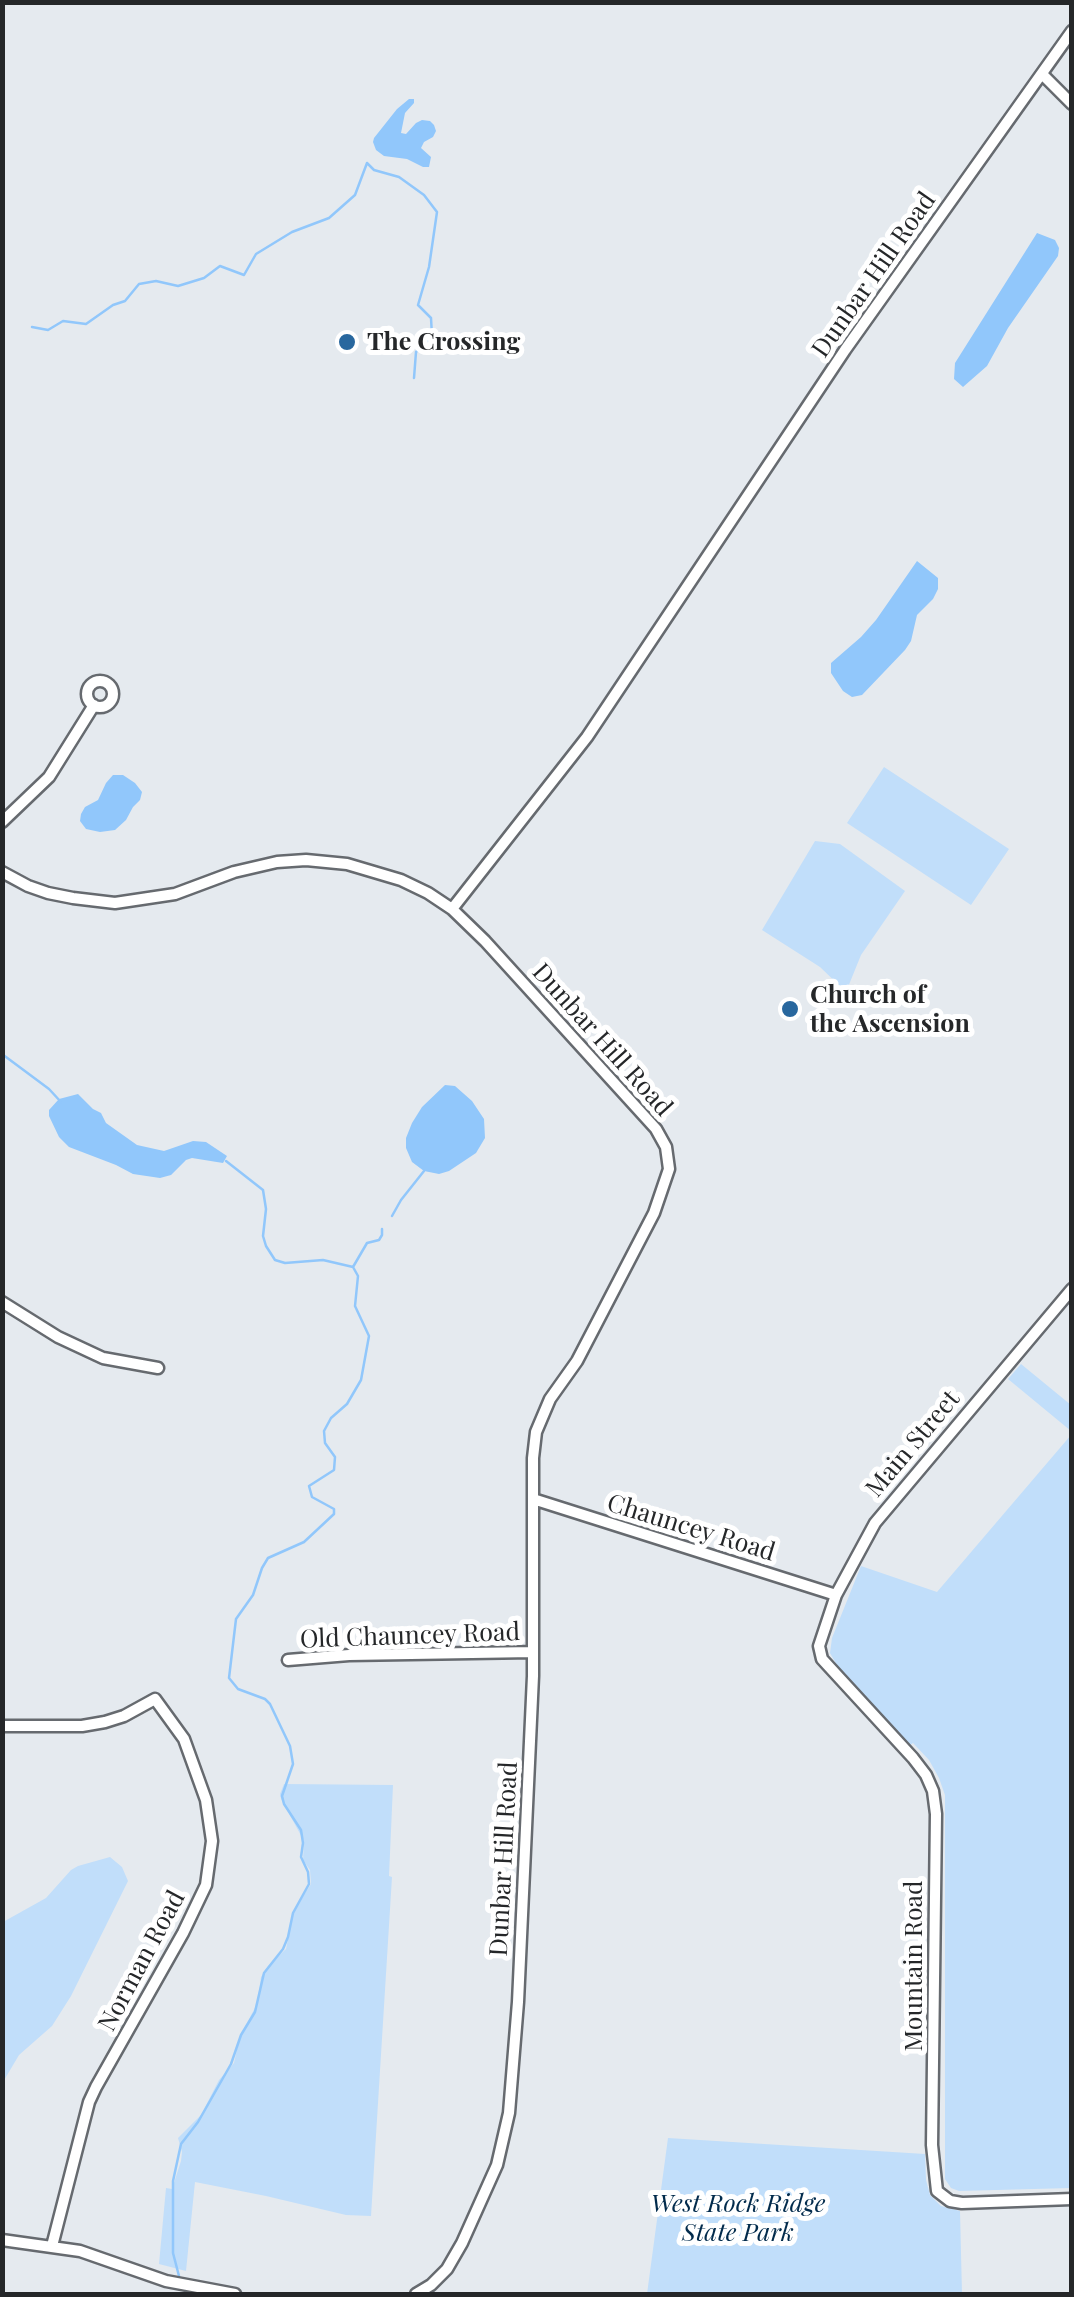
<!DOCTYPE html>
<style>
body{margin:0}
#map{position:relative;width:1074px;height:2297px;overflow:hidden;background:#e5eaef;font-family:"Playfair Display",serif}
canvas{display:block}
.frame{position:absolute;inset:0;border:5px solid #252729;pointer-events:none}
</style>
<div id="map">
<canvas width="1074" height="2297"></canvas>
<div class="frame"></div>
</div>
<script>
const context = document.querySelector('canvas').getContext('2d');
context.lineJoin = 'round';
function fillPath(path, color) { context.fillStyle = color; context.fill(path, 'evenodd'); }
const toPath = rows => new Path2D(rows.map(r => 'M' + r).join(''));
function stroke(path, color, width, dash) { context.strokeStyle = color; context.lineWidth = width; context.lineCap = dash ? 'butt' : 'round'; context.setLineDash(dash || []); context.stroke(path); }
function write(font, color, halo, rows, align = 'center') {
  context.font = font + ' "Playfair Display",serif'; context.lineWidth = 10; context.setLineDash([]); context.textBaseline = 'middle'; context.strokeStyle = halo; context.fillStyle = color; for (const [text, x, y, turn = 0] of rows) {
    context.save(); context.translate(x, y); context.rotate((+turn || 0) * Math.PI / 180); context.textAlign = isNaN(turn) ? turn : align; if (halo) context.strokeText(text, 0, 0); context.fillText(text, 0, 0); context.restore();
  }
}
fillPath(toPath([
 [884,767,1009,849,971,905,847,823],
 [815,841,840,844,905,891,861,955,846,992,820,967,762,930],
 [1021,1364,1071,1405,1071,1431,1008,1379],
 [1071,1435,1071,2188,959,2191,951,2188,945,2179,945,1795,939,1778,929,1760,913,1743,909,1746,852,1686,838,1667,830,1653,832,1638,861,1566,937,1592],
 [284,1784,393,1785,389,1876,392,1877,371,2216,346,2215,266,2196,195,2182,186,2271,159,2264,166,2188,172,2189,181,2161,182,2152,178,2138,201,2115,219,2080,234,2063,240,2036,257,2004,261,1977,268,1966,286,1949,294,1910,311,1884,310,1870,303,1860,304,1841,281,1799,280,1794],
 [110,1857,122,1867,128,1881,71,1996,52,2026,19,2055,3,2082,3,1922,46,1898,71,1870,78,1866],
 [668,2138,925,2154,926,2180,930,2195,941,2206,960,2211,962,2294,647,2294]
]), '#c1defa');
fillPath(toPath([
 [409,99,414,99,414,103,405,113,401,133,406,134,416,123,422,120,430,121,434,125,436,131,433,137,424,142,421,148,431,157,429,167,423,167,407,159,384,156,376,150,373,142,374,138,397,109],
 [1037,233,1055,240,1059,248,1058,256,1008,328,987,366,963,387,954,379,955,363],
 [917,561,938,578,938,589,933,599,917,615,911,641,905,650,862,695,852,697,843,691,831,673,831,663,861,637,876,620],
 [113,775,123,775,135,783,142,792,140,800,133,807,126,820,115,830,100,832,86,829,80,821,81,814,85,807,98,800,106,783],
 [445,1085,455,1086,472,1101,484,1119,485,1138,476,1153,449,1171,439,1174,424,1171,412,1162,406,1148,406,1138,412,1123,422,1107],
 [78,1094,93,1109,101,1113,106,1123,137,1145,164,1151,193,1141,206,1142,227,1156,223,1163,192,1158,186,1160,171,1175,160,1178,133,1174,116,1165,69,1147,59,1137,49,1116,49,1110,59,1099]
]), '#91c7fb');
stroke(toPath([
 [32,327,48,330,63,321,86,324,113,305,125,301,139,284,156,281,178,286,204,278,220,266,244,275,256,254,292,232,329,218,355,195,367,163,374,170,399,177,424,195,437,212,429,267,418,305,431,318,432,336,416,352,414,378],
 [2,1054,49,1089,61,1102],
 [392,1216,401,1200,424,1171],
 [353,1267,367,1243,379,1240,382,1235,382,1229],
 [179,2276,173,2253,173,2181,181,2144,198,2122,231,2064,241,2035,255,2012,264,1973,283,1949,288,1937,293,1913,309,1884,308,1872,301,1857,303,1843,301,1830,284,1804,282,1796,293,1764,290,1746,270,1704,265,1699,238,1689,229,1678,236,1619,253,1595,262,1568,268,1558,304,1542,334,1514,334,1509,312,1497,309,1486,334,1470,335,1457,325,1443,324,1431,331,1418,347,1404,361,1380,369,1336,355,1306,358,1276,353,1267,323,1260,285,1263,275,1260,266,1246,263,1236,266,1209,263,1190,226,1161]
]), '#91c7fb', 2.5);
const street = toPath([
 [1042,74,1072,104],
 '87 694a13 13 0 1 1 26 0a13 13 0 1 1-26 0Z',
 [2,822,49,777,94,705],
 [2,872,28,886,48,893,73,898,115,903,175,894,234,872,277,862,306,860,347,864,401,880,428,893,452,909,485,941,656,1129,666,1147,669,1169,654,1213,577,1361,550,1399,536,1432,533,1458,533,1676,518,2002,509,2113,497,2165,462,2243,447,2269,431,2285,416,2294],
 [452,909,587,737,845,350,1072,31],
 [1072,1289,875,1523,836,1595,819,1646,822,1659,913,1758,926,1775,933,1791,936,1814,932,2145,937,2191,950,2201,962,2203,1072,2199],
 [2,1302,58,1337,103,1358,158,1368],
 [533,1499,836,1595],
 [288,1660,349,1655,533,1652],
 [2,1726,82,1726,105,1722,124,1716,155,1699,184,1739,206,1800,212,1841,206,1885,183,1933,96,2087,89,2102,52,2246],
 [2,2240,80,2251,166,2281,235,2294]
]);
stroke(street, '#666a6f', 15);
stroke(street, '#fff', 10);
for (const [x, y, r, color] of [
 [347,342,10,"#28679e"],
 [790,1009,10,"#28679e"]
]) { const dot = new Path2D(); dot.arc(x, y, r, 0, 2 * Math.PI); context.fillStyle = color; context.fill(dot); stroke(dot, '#fff', 4); }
write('25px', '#252729', '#fff', [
 ["Dunbar Hill Road",874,275,-55],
 ["Dunbar Hill Road",602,1040,48],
 ["Main Street",913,1444,-50],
 ["Chauncey Road",691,1528,17],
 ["Old Chauncey Road",410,1636,-2],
 ["Dunbar Hill Road",504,1859,-87],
 ["Norman Road",142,1961,-62],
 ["Mountain Road",914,1966,-90]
]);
write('bold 25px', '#252729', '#fff', [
 ["The Crossing",367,342],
 ["Church of",810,995],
 ["the Ascension",810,1024]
], 'left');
write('italic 25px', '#022b4c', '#fff', [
 ["West Rock Ridge",738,2204],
 ["State Park",738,2233]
]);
</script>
